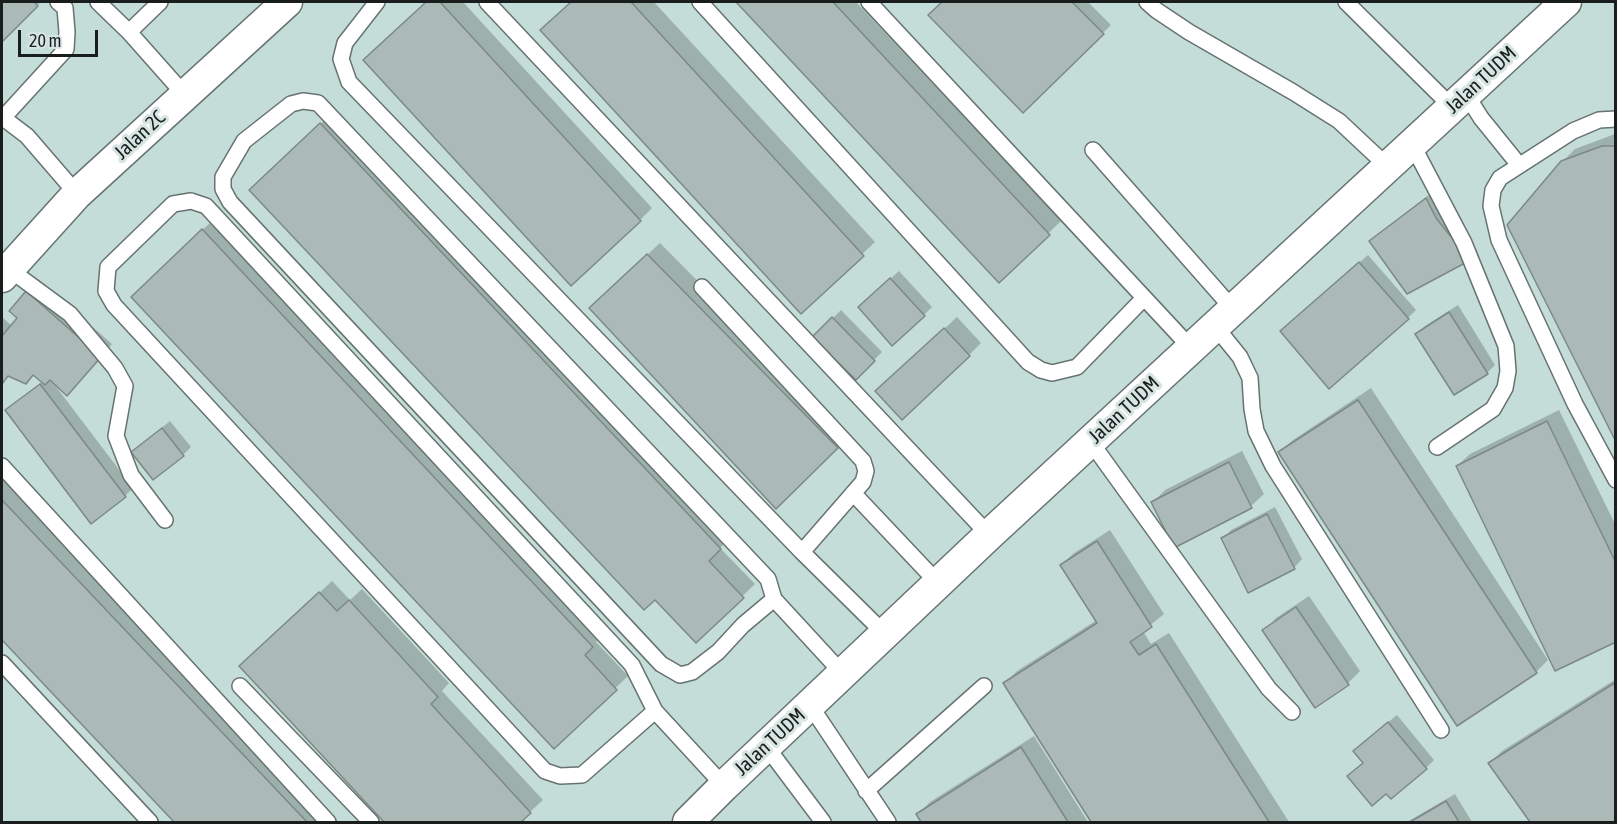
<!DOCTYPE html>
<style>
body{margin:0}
#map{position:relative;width:1617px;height:824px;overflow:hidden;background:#d7e5e2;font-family:"Asap Condensed",sans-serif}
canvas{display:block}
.frame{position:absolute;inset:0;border:3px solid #191e1d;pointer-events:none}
.scale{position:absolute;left:18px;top:30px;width:80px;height:27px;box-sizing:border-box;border:3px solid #191e1d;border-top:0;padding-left:8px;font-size:18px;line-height:21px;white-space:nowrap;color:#191e1d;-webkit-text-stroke:4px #d7e5e2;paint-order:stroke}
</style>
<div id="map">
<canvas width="1617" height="824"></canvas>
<div class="frame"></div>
<div class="scale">20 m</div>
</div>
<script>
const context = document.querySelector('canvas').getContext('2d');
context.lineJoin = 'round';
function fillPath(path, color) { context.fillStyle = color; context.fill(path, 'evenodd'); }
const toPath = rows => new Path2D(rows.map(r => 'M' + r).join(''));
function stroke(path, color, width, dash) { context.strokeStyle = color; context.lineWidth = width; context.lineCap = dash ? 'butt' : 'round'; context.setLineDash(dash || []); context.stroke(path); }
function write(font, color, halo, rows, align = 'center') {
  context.font = font + ' "Asap Condensed",sans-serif'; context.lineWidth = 6; context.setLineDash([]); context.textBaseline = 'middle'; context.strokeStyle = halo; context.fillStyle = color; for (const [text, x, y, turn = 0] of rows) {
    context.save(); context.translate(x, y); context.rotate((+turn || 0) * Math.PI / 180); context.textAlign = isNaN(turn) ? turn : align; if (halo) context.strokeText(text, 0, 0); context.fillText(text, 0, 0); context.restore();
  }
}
fillPath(toPath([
 [2,2,1615,2,1615,822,2,822]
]), '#c5ddd8');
fillPath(toPath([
 [2,2,41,2,2,40],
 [428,2,463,2,652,208,640,220,378,48],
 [572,2,654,2,875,242,801,312,555,17],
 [738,2,856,2,1061,221,999,281],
 [944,2,1088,2,1111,25,1024,111,931,15],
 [333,112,732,536,720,548,755,584,696,641,264,178],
 [1615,134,1616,438,1562,162,1575,149],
 [1434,191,1464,262,1371,241,1379,233],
 [215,218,604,634,596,642,628,676,554,747,145,285],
 [660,243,849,434,776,507,603,296],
 [1368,255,1416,310,1408,318,1290,323],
 [899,271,932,307,924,315,868,299],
 [39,280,112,344,79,381,54,384,133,488,125,496,7,410,43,381,34,373,9,375,2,382,2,317,12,326,19,318,27,292],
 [1458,305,1495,365,1487,373,1417,334,1425,326],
 [841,310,882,352,856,378,814,337],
 [957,317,981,343,969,355,890,379],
 [1371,388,1548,660,1536,672,1280,452,1293,440],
 [1559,410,1616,526,1616,640,1457,466,1470,454],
 [170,421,191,447,183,455,133,452],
 [1242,451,1264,494,1251,506,1175,546,1153,502,1165,490],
 [2,475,330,822,176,822,2,638],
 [1275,507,1302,559,1294,568,1223,539,1231,530],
 [1110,530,1164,614,1143,631,1151,644,1169,633,1289,822,1093,822,1005,683,1017,671,1097,620,1061,565,1074,553],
 [332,581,350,600,362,589,449,683,442,691,543,800,519,822,386,822,241,666],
 [1309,596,1360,671,1348,683,1315,706,1264,631,1276,618],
 [1616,679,1616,822,1532,822,1490,763,1502,751],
 [1397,715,1434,760,1426,768,1364,762,1363,743],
 [1034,736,1088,822,923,822,918,814,930,802],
 [1455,794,1472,822,1407,822]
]), '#0003');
const building = toPath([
 [2,2,34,2,38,6,2,42,2,2],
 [426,2,440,2,641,221,571,286,363,60,426,2],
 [571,2,631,2,864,256,801,314,540,30,571,2],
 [736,2,833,2,1050,235,999,283,736,2],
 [942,2,1072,2,1104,34,1023,113,928,15,942,2],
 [320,123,721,549,709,561,744,598,696,643,655,600,644,610,249,190,320,123],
 [1602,146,1616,146,1616,442,1507,225,1561,161,1602,146],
 [1426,198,1436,218,1456,243,1465,263,1407,294,1369,241,1426,198],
 [202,229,593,647,585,655,617,690,554,749,131,297,202,229],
 [647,254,838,448,776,509,589,308,647,254],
 [1359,262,1409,319,1329,389,1280,331,1359,262],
 [890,278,925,316,892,346,858,307,890,278],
 [26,291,101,357,67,396,50,380,45,385,33,375,26,384,8,376,2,384,2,336,17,318,9,311,26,291],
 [1449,312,1488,374,1454,395,1415,334,1449,312],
 [832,317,875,361,856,380,812,337,832,317],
 [944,328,970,356,902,420,875,391,944,328],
 [40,384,126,497,91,524,5,410,40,384],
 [1358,400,1537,673,1457,726,1278,452,1358,400],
 [1547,421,1616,563,1616,642,1555,671,1456,466,1547,421],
 [162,428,184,456,153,480,131,452,162,428],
 [1229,462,1252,508,1174,548,1151,502,1229,462],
 [2,500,307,822,174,822,2,640,2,500],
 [1267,514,1295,569,1248,593,1221,538,1267,514],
 [1097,541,1152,627,1130,642,1139,655,1156,644,1269,822,1091,822,1003,683,1097,623,1060,565,1097,541],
 [319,592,337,611,349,600,438,697,431,704,531,813,521,822,384,822,239,666,319,592],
 [1296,607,1349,685,1315,708,1262,630,1296,607],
 [1616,682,1616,822,1530,822,1488,763,1616,682],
 [1388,722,1427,769,1391,799,1386,794,1372,806,1347,776,1363,763,1353,751,1388,722],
 [1021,747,1068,822,921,822,916,814,1021,747],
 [1446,801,1459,822,1410,822,1446,801]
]);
fillPath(building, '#acbab7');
stroke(building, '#7c8986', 1.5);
const lane = toPath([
 [98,2,129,32],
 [160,2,129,32,184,94],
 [377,2,345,43,341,59,349,82,802,552,885,634],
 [487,2,989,535],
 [700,2,1028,362,1041,370,1052,373,1077,367,1144,298],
 [869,2,1191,348],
 [1147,2,1156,10,1189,32,1293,92,1339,121,1387,166],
 [1346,2,1452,107],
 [1466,94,1481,118,1519,165],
 [2,117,27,136,77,194],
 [3,118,66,49,67,32,65,8,58,2],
 [1616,119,1599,120,1573,131,1500,178,1493,190,1491,206,1499,240,1575,404,1616,480],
 [1412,144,1464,243,1506,346,1508,371,1505,388,1493,409,1437,447],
 [1093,150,1233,309],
 [191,201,206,206,632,665,655,711,582,775,560,776,545,771,114,305,106,291,108,267,173,204,191,201],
 [9,269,70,314,115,368,125,386,116,436,131,475,165,520],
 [702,287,863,461,866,471,863,482,802,552],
 [1215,326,1240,357,1250,378,1252,409,1256,431,1273,466,1441,730],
 [1090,441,1269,689,1292,712],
 [2,466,328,822],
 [853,493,938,583],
 [774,599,768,579,318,103,303,101,291,104,244,141,223,177,223,189,230,202,661,664,680,675,692,672,718,652,743,625,774,599,843,674],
 [2,663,150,822],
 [240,686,371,822],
 [810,705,888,822],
 [655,711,724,786],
 [766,746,823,822],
 [866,791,984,686]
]);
const street = toPath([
 [2,277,77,194,287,2],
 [688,822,724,786,989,535,1566,2]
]);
stroke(lane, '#667370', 18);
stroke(street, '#667370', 33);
stroke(lane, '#fff', 15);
stroke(street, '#fff', 30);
write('20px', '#191e1d', '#d7e5e2', [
 ["Jalan TUDM",1481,80,-43],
 ["Jalan 2C",140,135,-43],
 ["Jalan TUDM",1124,410,-43],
 ["Jalan TUDM",770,742,-43]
]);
</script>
